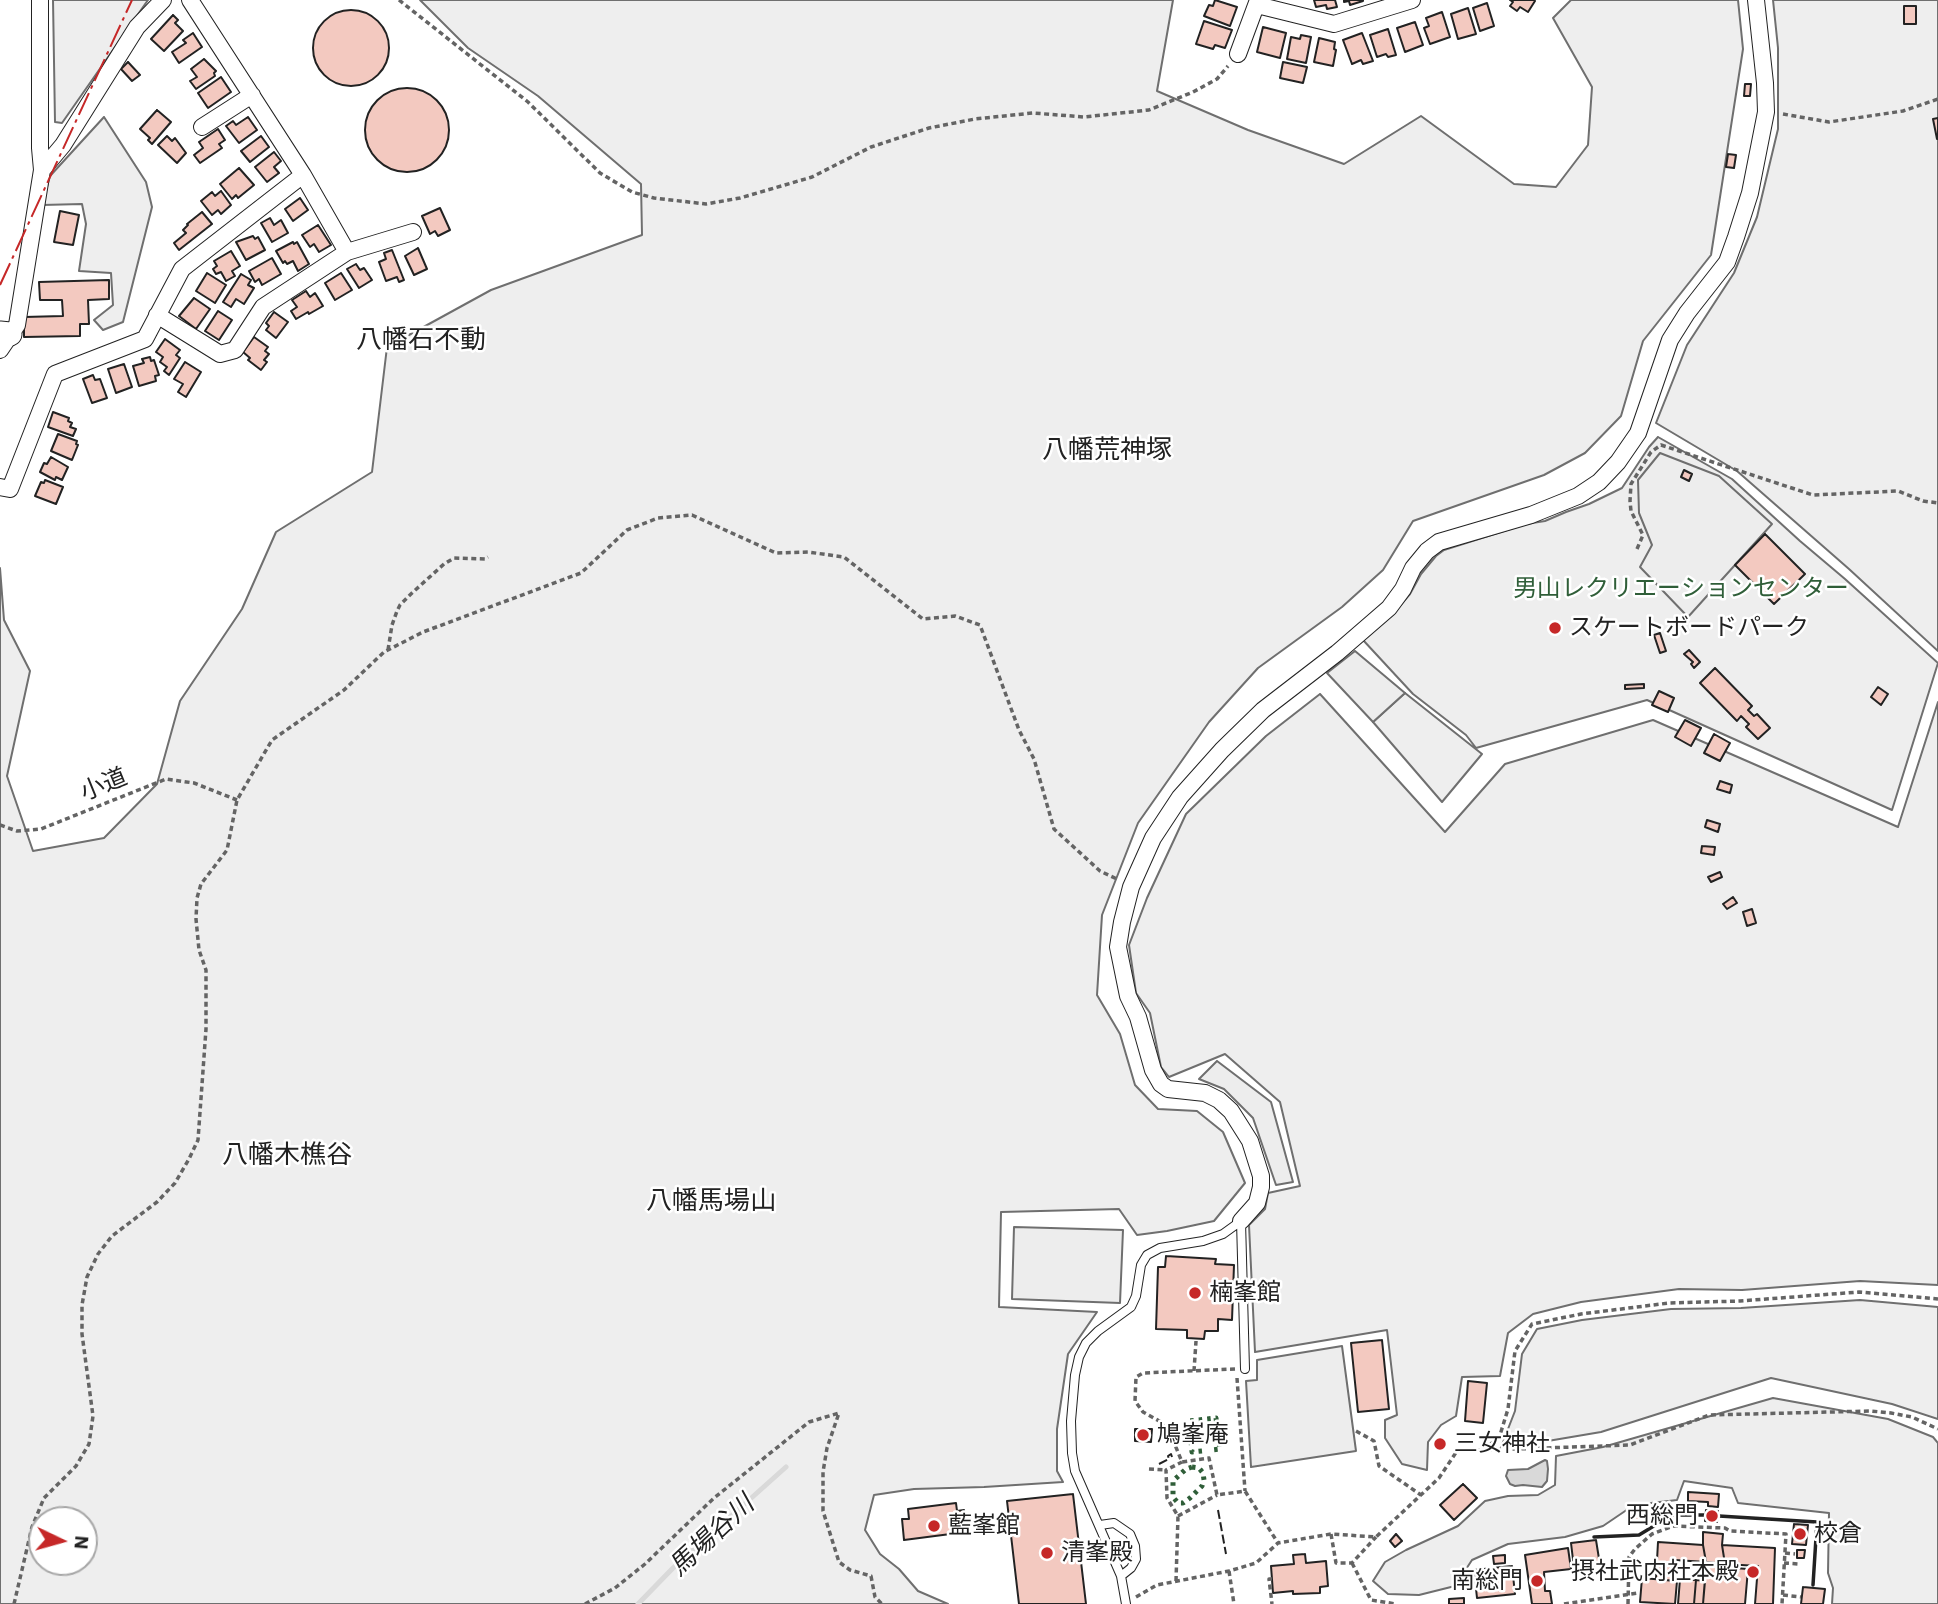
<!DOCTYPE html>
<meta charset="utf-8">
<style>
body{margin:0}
#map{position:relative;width:1938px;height:1604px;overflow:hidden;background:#fff;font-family:"IBM Plex Sans",sans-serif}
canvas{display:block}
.north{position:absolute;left:28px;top:1506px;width:70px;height:70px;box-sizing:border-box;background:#fff;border:2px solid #a7a7a7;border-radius:50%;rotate:95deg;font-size:19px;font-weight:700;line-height:28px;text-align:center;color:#222}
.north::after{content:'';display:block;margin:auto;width:24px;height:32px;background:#c62828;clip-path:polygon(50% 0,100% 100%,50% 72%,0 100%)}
</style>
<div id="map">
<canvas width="1938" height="1604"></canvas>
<div class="north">N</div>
</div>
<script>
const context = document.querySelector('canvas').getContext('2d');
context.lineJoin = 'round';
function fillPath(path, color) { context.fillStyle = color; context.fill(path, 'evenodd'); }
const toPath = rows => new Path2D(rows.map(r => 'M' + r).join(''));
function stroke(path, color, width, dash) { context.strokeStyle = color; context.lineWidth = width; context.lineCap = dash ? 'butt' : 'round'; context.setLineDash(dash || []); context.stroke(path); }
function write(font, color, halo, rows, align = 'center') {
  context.font = font + ' "IBM Plex Sans","Noto Sans JP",sans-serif'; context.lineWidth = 5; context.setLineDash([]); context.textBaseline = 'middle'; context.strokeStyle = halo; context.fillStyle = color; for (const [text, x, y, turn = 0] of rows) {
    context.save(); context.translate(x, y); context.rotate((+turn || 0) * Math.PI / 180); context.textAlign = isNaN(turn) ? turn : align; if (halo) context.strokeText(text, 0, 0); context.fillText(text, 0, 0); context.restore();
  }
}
const green = toPath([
 [53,0,148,0,62,123,55,122,53,0],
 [420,0,1173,0,1157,91,1248,130,1344,164,1421,116,1514,184,1556,187,1588,145,1592,87,1553,18,1571,0,1738,0,1743,49,1711,255,1643,341,1621,416,1585,453,1544,475,1413,521,1383,570,1342,607,1258,668,1209,722,1138,823,1102,915,1097,995,1120,1034,1135,1085,1158,1109,1197,1111,1223,1132,1245,1183,1214,1221,1167,1231,1137,1235,1119,1209,1001,1212,999,1307,1097,1312,1068,1354,1057,1429,1057,1471,1063,1482,984,1487,914,1489,874,1495,865,1530,880,1554,899,1569,918,1591,948,1604,0,1604,0,568,4,620,30,671,7,776,33,851,104,838,157,784,180,701,242,609,276,532,372,472,387,347,491,290,642,235,641,184,538,96,468,48,420,0],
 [42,1520,84,1520,84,1562,42,1562,42,1520],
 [1773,0,1938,0,1938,651,1849,569,1737,471,1656,423,1687,345,1734,273,1757,217,1778,129,1778,48,1773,0],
 [104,117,146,182,152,207,123,322,103,330,94,320,113,305,111,273,79,271,86,224,82,204,42,205,50,176,104,117],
 [1658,437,1732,479,1800,541,1845,579,1938,663,1892,810,1647,700,1476,748,1466,735,1413,694,1363,640,1392,615,1410,594,1421,574,1436,556,1444,550,1526,524,1545,521,1566,512,1589,504,1622,488,1649,447,1658,437],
 [1405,693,1482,754,1442,802,1373,722,1405,693],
 [1320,694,1445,832,1505,764,1653,720,1898,827,1938,702,1938,1285,1860,1281,1742,1290,1679,1289,1581,1302,1533,1314,1508,1333,1500,1376,1462,1377,1456,1416,1441,1425,1428,1442,1427,1470,1402,1464,1385,1438,1385,1420,1397,1415,1387,1330,1255,1352,1249,1225,1265,1209,1268,1193,1300,1186,1280,1102,1225,1054,1169,1077,1161,1067,1150,1013,1136,993,1129,945,1147,898,1186,814,1266,736,1320,694],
 [1860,1300,1938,1307,1938,1419,1892,1404,1771,1378,1601,1432,1530,1444,1501,1447,1515,1411,1522,1354,1537,1329,1582,1320,1671,1309,1741,1308,1860,1300],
 [1773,1398,1888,1419,1933,1437,1938,1443,1938,1604,1832,1604,1833,1588,1828,1573,1829,1513,1738,1503,1732,1488,1684,1481,1677,1500,1634,1505,1603,1526,1565,1537,1508,1544,1472,1560,1455,1586,1419,1595,1388,1594,1373,1581,1385,1562,1406,1550,1458,1526,1485,1501,1508,1496,1538,1495,1555,1485,1556,1456,1603,1447,1773,1398]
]);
fillPath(green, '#eee');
stroke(green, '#6f6f6f', 2);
const parking = toPath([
 [1660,453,1719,476,1772,524,1688,617,1640,567,1652,545,1639,513,1638,480,1660,453],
 [1355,651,1405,693,1373,722,1327,673,1355,651],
 [1217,1061,1271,1102,1293,1182,1276,1185,1253,1118,1224,1089,1199,1079,1217,1061],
 [1014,1227,1123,1230,1120,1303,1012,1299,1014,1227],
 [1342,1346,1356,1451,1251,1467,1246,1381,1257,1380,1257,1360,1342,1346]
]);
fillPath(parking, '#ededed');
stroke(parking, '#6f6f6f', 2);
const water = toPath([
 [1545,1460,1547,1461,1548,1469,1547,1481,1542,1487,1523,1485,1515,1486,1510,1484,1506,1476,1508,1470,1528,1469,1545,1460]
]);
fillPath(water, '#d9d9d9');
stroke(water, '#6f6f6f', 2);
stroke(toPath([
 [638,1604,673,1568,786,1467]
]), '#d9d9d9', 5);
const building = toPath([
 [1215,0,1237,7,1230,26,1204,16,1209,5,1213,6,1215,0],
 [1314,0,1335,0,1337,7,1327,9,1326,5,1316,7,1314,0],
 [1344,0,1363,0,1363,1,1350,5,1349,1,1344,2,1344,0],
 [1510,0,1534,0,1535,1,1528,12,1520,7,1517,11,1510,6,1513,2,1510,0],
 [1487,3,1494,26,1480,31,1473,8,1487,3],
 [1904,6,1916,6,1916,24,1904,24,1904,6],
 [1468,8,1476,34,1458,39,1451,14,1468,8],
 '313 48a38 38 0 1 1 76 0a38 38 0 1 1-76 0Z',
 [1442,12,1450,37,1430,44,1424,28,1429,26,1426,18,1442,12],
 [173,15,178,20,175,23,183,31,164,51,151,39,173,15],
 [1204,21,1232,30,1225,48,1215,45,1213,49,1196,44,1204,21],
 [1415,22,1423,45,1405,52,1397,28,1415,22],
 [1263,27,1286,33,1280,58,1257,52,1263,27],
 [1388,29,1396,55,1388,57,1386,54,1377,57,1370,35,1388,29],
 [193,33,202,47,179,63,172,52,186,43,183,40,193,33],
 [1362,33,1373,61,1363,64,1361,60,1352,64,1343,40,1362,33],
 [1301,35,1311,37,1306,63,1287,59,1291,37,1300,39,1301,35],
 [1319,38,1335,42,1334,49,1336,50,1333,66,1314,62,1319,38],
 [204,59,216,71,214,73,215,76,196,89,190,81,197,77,191,69,204,59],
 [128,62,140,75,132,81,121,69,128,62],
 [1283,62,1307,67,1303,83,1280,78,1283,62],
 [221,77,231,92,208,108,198,93,221,77],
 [1745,84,1751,84,1750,96,1744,96,1745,84],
 '365 130a42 42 0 1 1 84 0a42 42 0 1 1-84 0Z',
 [157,110,171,122,152,144,148,140,150,138,140,129,157,110],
 [248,117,257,130,239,143,226,126,233,121,236,125,248,117],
 [1938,118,1938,139,1937,139,1933,119,1938,118],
 [218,129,225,140,219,144,222,148,200,163,194,155,203,148,199,142,218,129],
 [167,136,172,141,175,138,186,153,177,163,158,145,167,136],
 [261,136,269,147,250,162,241,151,261,136],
 [274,152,281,161,274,167,279,173,267,182,255,167,274,152],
 [1728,154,1736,155,1734,168,1726,167,1728,154],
 [239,168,254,185,238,198,236,195,232,199,220,184,239,168],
 [221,191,231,205,221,214,218,210,212,215,201,201,212,192,215,196,221,191],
 [300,198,308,210,293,221,285,209,300,198],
 [440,208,450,230,438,236,435,231,430,234,422,216,440,208],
 [60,211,79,215,73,245,54,242,60,211],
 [202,212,212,224,179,250,174,243,186,233,183,230,188,225,187,224,202,212],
 [270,218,274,225,281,220,288,233,272,242,261,223,270,218],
 [318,225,331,245,319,252,314,244,310,247,302,235,318,225],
 [253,236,255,239,258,237,265,250,246,260,236,242,253,236],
 [293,242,294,244,297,242,309,264,298,271,293,261,287,264,285,261,283,263,276,251,293,242],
 [418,248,427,269,414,275,405,256,418,248],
 [392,250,404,280,399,282,397,277,386,281,379,262,386,259,384,253,392,250],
 [231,251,240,266,232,271,235,276,226,281,221,272,216,274,213,269,217,266,214,261,231,251],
 [272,258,281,274,262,285,259,279,255,282,249,271,272,258],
 [356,264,360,270,364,268,372,280,359,288,347,269,356,264],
 [207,273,226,285,215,303,196,291,207,273],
 [341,273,352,290,335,300,325,283,341,273],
 [241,274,251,280,248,285,254,288,244,304,236,299,231,307,223,302,241,274],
 [109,280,109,299,88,300,89,324,80,324,80,336,24,337,24,317,63,316,62,300,40,300,39,282,109,280],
 [306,291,310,297,315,293,323,306,309,314,308,312,296,319,291,311,297,307,292,300,306,291],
 [194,298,210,309,196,329,179,316,194,298],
 [218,311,232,320,219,340,205,331,218,311],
 [274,312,288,322,276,338,266,330,269,326,266,323,274,312],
 [254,337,268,347,265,351,269,354,264,360,267,362,261,370,248,360,250,358,243,352,254,337],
 [165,339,180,350,176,355,180,358,169,375,164,371,167,367,160,362,163,357,156,352,165,339],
 [150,357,151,361,154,360,159,375,155,376,156,381,139,386,133,366,144,363,142,359,150,357],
 [185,362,201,372,186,397,178,392,183,384,174,379,185,362],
 [124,364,132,387,116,393,108,369,124,364],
 [93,375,95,380,100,379,107,398,92,403,83,379,93,375],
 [53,412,69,418,68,421,72,423,70,427,76,429,73,436,48,427,53,412],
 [58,434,77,441,76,444,78,445,72,460,51,451,58,434],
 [51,457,68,467,62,480,56,477,55,480,40,472,44,463,47,464,51,457],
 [1684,470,1692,474,1689,481,1681,477,1684,470],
 [45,480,63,487,56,504,35,496,41,482,44,483,45,480],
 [1765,534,1805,574,1774,604,1735,565,1765,534],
 [1660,633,1666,651,1660,653,1654,635,1660,633],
 [1689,650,1700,662,1694,668,1691,664,1693,662,1684,654,1689,650],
 [1715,668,1752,706,1748,710,1754,716,1757,714,1770,728,1758,739,1746,727,1749,724,1741,716,1737,721,1700,683,1715,668],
 [1644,684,1644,688,1625,689,1625,685,1644,684],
 [1878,687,1888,694,1881,705,1871,697,1878,687],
 [1659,691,1674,698,1668,712,1652,705,1659,691],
 [1685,720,1701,728,1691,746,1675,737,1685,720],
 [1714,734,1730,743,1720,761,1704,753,1714,734],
 [1720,781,1732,785,1730,793,1717,789,1720,781],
 [1707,820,1720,824,1718,832,1705,827,1707,820],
 [1702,846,1715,847,1714,855,1701,853,1702,846],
 [1720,872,1722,877,1711,882,1708,877,1720,872],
 [1733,897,1737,903,1727,909,1723,904,1733,897],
 [1752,909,1756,923,1747,926,1743,912,1752,909],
 [1166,1256,1216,1259,1215,1264,1234,1265,1232,1320,1218,1319,1218,1331,1205,1331,1204,1339,1187,1338,1187,1330,1156,1329,1158,1267,1165,1267,1166,1256],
 [1382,1340,1389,1409,1358,1412,1351,1343,1382,1340],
 [1468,1381,1487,1383,1483,1423,1465,1421,1468,1381],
 [1135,1429,1152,1429,1151,1442,1135,1441,1135,1429],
 [1437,1438,1443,1439,1442,1449,1436,1449,1437,1438],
 [1463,1484,1477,1498,1454,1520,1440,1505,1463,1484],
 [1688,1492,1719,1494,1718,1507,1708,1506,1708,1502,1688,1501,1688,1492],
 [1073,1494,1086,1604,1019,1604,1007,1501,1073,1494],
 [956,1503,957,1511,964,1510,966,1532,904,1540,902,1519,909,1519,908,1509,956,1503],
 [1706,1510,1718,1511,1717,1522,1705,1521,1706,1510],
 [1648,1514,1649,1520,1634,1521,1633,1515,1648,1514],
 [1794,1524,1808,1525,1806,1545,1792,1544,1794,1524],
 [1703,1532,1723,1534,1722,1545,1725,1564,1706,1562,1703,1545,1703,1532],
 [1396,1534,1402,1541,1395,1547,1390,1541,1396,1534],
 [1596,1540,1600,1565,1574,1568,1571,1543,1596,1540],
 [1658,1542,1703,1545,1706,1562,1675,1560,1674,1581,1656,1579,1658,1542],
 [1722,1545,1775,1548,1773,1604,1755,1604,1758,1566,1725,1564,1722,1545],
 [1568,1548,1571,1569,1544,1572,1545,1591,1550,1591,1552,1604,1532,1604,1525,1555,1568,1548],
 [1797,1550,1805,1550,1804,1558,1797,1558,1797,1550],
 [1305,1554,1306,1563,1326,1561,1328,1586,1320,1587,1320,1593,1293,1594,1293,1591,1273,1593,1271,1566,1294,1564,1293,1555,1305,1554],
 [1505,1555,1505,1563,1494,1564,1493,1556,1505,1555],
 [1512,1566,1515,1594,1477,1598,1474,1570,1512,1566],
 [1706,1566,1748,1569,1745,1604,1703,1604,1706,1566],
 [1642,1578,1677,1581,1675,1604,1640,1602,1642,1578],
 [1680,1579,1696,1580,1694,1604,1678,1604,1680,1579],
 [1696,1580,1705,1581,1703,1604,1694,1604,1696,1580],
 [1803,1587,1825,1589,1823,1604,1801,1604,1803,1587],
 [1464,1598,1464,1604,1449,1604,1449,1599,1464,1598]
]);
fillPath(building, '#f3c9c0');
stroke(building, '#222', 2);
const lane = toPath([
 [1241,1221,1245,1369],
 [1100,1525,1114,1523,1130,1534,1135,1546,1136,1559,1131,1568,1121,1576],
 [1126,1604,1121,1576,1075,1471,1072,1453,1071,1421,1075,1375,1079,1357,1086,1343,1098,1331,1131,1307,1136,1296,1141,1265,1147,1255,1160,1248,1203,1241,1223,1234,1241,1221]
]);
const street = toPath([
 [190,0,303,175,347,252],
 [1257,5,1334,24,1412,0],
 [1238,54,1258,0],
 [202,127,252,95],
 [42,170,63,145,137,27,163,0],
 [157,315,220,354,235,350,263,307,347,252,413,232],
 [0,350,17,325,42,170,40,148,40,0],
 [0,487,10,489,55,374,145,339,182,269,303,175],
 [1241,1221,1257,1203,1261,1187,1261,1176,1250,1141,1231,1111,1219,1100,1205,1093,1168,1089,1161,1084,1153,1070,1138,1017,1128,996,1118,947,1122,922,1131,887,1153,838,1180,797,1222,750,1263,710,1337,653,1389,608,1403,589,1413,568,1427,551,1439,542,1531,515,1578,496,1599,482,1618,462,1638,433,1670,340,1687,313,1727,262,1736,237,1750,193,1766,112,1765,83,1756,0]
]);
const secondary = toPath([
 [0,333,10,334]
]);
stroke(lane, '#222', 10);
stroke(street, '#222', 18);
stroke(secondary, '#222', 25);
stroke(toPath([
 [399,0,528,102,600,173,632,192,654,198,706,204,740,198,812,177,871,147,929,128,975,119,1033,113,1084,117,1149,110,1193,92,1217,79,1228,66],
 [1783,114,1829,122,1903,111,1938,99],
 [1637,549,1643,535,1631,511,1630,501,1631,484,1651,452,1661,445,1813,495,1898,491,1923,501,1938,503],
 [388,650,392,625,397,611,400,605,412,593,444,564,454,558,485,559,488,557],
 [0,825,17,831,41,829,166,779,194,783,237,800],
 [1235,1369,1143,1373,1136,1377,1135,1401,1143,1412,1161,1422,1173,1440,1182,1462,1209,1458,1217,1495,1245,1491,1278,1543],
 [1194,1371,1196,1341],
 [1237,1378,1245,1491],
 [1356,1431,1374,1441,1379,1466,1421,1495],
 [1487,1450,1630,1445,1709,1415,1871,1411,1891,1413,1912,1417,1938,1429],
 [1149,1469,1166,1470],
 [1178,1516,1217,1495],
 [1331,1534,1336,1563,1352,1563,1376,1537],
 [1785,1553,1795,1554],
 [1352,1563,1371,1600,1396,1604],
 [1784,1563,1798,1564],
 [1229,1571,1234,1604],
 [1272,1579,1269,1579,1272,1604],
 [1176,1581,1178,1516,1167,1498,1166,1470,1182,1462],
 [1783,1595,1801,1597],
 [1136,1597,1157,1585,1229,1571,1256,1563,1278,1543,1331,1534,1376,1537,1439,1478,1457,1451,1485,1450,1500,1435,1508,1409,1515,1351,1532,1324,1581,1314,1669,1303,1740,1301,1859,1292,1938,1299],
 [14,1604,32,1527,44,1498,76,1466,89,1444,93,1416,82,1334,82,1305,87,1277,98,1254,112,1236,157,1202,175,1183,189,1159,198,1140,206,1029,206,970,199,950,196,919,197,898,201,884,227,850,237,800,272,740,344,690,384,652,423,632,581,573,627,530,658,518,692,515,776,553,808,552,844,557,923,619,955,616,980,625,1019,730,1034,759,1054,829,1100,871,1117,879],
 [585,1604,615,1588,645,1564,714,1498,809,1422,839,1413,827,1448,823,1472,823,1511,839,1562,850,1570,871,1576,875,1597,882,1604],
 [1564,1604,1638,1593],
 [1628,1604,1629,1557,1635,1549,1652,1534,1673,1526,1725,1528,1730,1531,1786,1534,1782,1604]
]), '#646464', 3.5, [5, 3.5]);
stroke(lane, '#fff', 8);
stroke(street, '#fff', 16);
stroke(secondary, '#fff', 23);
stroke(toPath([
 [1202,1451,1192,1452,1189,1421,1216,1418,1220,1449,1211,1450],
 [1192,1467,1199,1468,1203,1473,1204,1480,1202,1486,1190,1498,1183,1503,1178,1503,1173,1497,1173,1481,1186,1469,1192,1467]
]), '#2f5e38', 5, [3.5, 5]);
stroke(toPath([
 [1159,1464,1169,1459,1168,1456,1171,1454,1172,1457],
 [1218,1510,1226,1554]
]), '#222', 2, [9, 3.5]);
stroke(toPath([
 [1719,1516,1817,1522,1813,1585],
 [1594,1537,1639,1535,1672,1515,1704,1515]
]), '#222', 3.5);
stroke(toPath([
 [0,285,132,0]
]), '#c62828', 2, [24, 5, 3.5, 5]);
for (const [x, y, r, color] of [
 [1555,628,7,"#c62828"],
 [1195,1293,7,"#c62828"],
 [1143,1435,7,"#c62828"],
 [1440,1444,7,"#c62828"],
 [1712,1516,7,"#c62828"],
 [934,1526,7,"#c62828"],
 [1800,1534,7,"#c62828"],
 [1047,1553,7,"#c62828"],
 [1753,1572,7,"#c62828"],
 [1537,1581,7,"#c62828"]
]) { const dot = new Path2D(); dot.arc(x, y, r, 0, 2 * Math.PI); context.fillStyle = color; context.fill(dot); stroke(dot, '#fff', 2.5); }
write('24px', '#2f5e38', '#fff', [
 ["男山レクリエーションセンター",1681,589]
]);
write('24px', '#222', '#fff', [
 ["スケートボードパーク",1569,628],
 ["楠峯館",1209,1293],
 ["鳩峯庵",1157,1435],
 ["三女神社",1454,1444],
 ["西総門",1698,1516,"right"],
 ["藍峯館",948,1526],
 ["校倉",1814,1534],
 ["清峯殿",1061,1553],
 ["摂社武内社本殿",1739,1572,"right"],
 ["南総門",1523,1581,"right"]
], 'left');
write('24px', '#222', '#fff', [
 ["小道",104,785,-22]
]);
write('26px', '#222', '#fff', [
 ["八幡石不動",421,340],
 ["八幡荒神塚",1107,450],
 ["八幡木樵谷",287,1155],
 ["八幡馬場山",711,1201]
]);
write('italic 26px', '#222', '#fff', [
 ["馬場谷川",712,1536,-43]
]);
</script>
